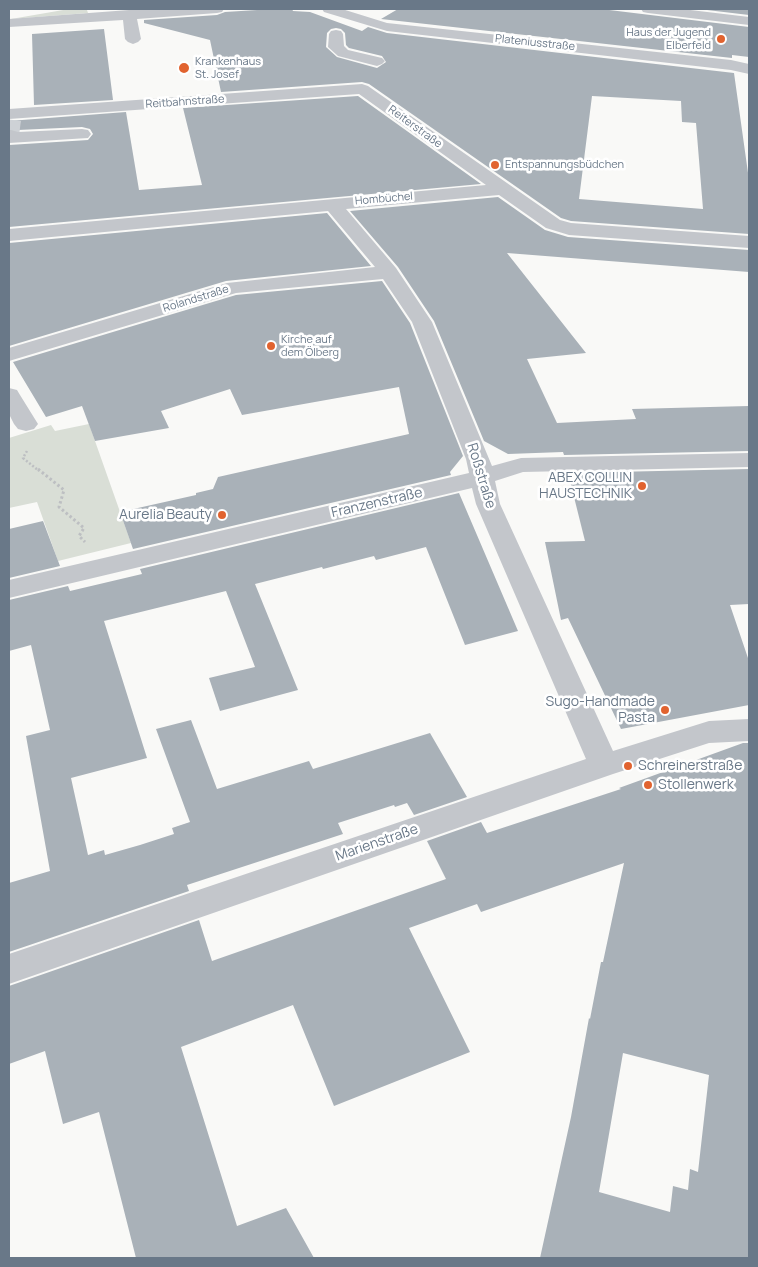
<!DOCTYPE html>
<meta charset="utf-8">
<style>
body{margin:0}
#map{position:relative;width:758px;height:1267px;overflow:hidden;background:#f9f9f7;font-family:Manrope,sans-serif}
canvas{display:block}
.frame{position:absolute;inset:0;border:10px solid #697888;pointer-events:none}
</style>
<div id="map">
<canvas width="758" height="1267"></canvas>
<div class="frame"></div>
</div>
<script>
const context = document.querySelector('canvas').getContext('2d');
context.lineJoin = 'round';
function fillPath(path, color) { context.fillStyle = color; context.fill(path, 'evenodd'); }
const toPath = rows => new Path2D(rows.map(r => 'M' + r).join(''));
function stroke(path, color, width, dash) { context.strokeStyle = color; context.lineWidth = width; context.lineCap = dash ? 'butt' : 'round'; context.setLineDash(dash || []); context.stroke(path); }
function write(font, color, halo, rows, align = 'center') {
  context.font = font + ' Manrope,sans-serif'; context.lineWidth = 5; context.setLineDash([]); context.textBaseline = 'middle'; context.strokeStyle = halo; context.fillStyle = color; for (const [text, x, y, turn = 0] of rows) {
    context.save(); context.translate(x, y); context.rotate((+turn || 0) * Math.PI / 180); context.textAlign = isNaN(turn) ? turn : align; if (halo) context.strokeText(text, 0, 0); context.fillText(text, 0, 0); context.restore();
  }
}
fillPath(toPath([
 [69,9,90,9,87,10,88,13,11,19],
 [89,424,131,543,58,561,37,502,9,508,9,438,51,425,55,431]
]), '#d9ded6');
fillPath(toPath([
 [273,9,292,9,293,11,310,12,362,31,368,27,387,33,734,73,749,180,749,234,571,221,561,218,369,84,362,82,221,92,210,40,144,23,144,20,217,15,225,12],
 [336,28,341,29,345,33,346,45,349,48,382,56,386,62,377,68,337,57,326,47,327,33,331,29],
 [592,96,681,101,682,122,696,123,703,209,579,199],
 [398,9,601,9,749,27,749,57,732,55,732,58,381,19],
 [708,9,749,9,749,15,707,10],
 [104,29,113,100,34,105,32,34],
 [358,96,481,184,9,227,9,145,88,140,93,134,90,129,82,127,18,130,9,128,9,121,126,112,139,190,202,185,183,108],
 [498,197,545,230,568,237,749,250,749,272,507,253,586,353,527,359,557,423,636,419,632,409,749,406,749,451,564,455,563,452,508,454,484,441,434,321,398,267,350,211],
 [327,213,371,266,226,281,9,346,9,243],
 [382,281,410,323,463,456,450,472,451,475,133,549,120,512,196,495,196,493,213,489,218,477,409,434,399,387,242,415,230,389,161,411,169,428,95,441,82,406,46,417,13,362,236,295],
 [749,469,749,604,730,605,749,661,749,705,621,729,568,618,561,620,545,542,585,541,568,473],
 [459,493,518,631,465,645,426,547,376,560,374,556,323,569,322,567,255,584,298,690,220,711,209,678,255,667,226,591,104,621,147,758,71,778,88,855,104,850,105,855,140,845,174,834,172,828,190,822,156,729,191,720,217,789,309,761,313,769,430,733,467,797,414,815,407,803,395,807,394,805,338,823,343,834,187,885,189,891,9,952,9,883,50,871,26,736,50,730,31,645,9,651,9,600,68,586,70,591,142,574,140,569],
 [43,521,60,566,9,578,9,529],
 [743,743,749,743,749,1258,540,1258,571,1117,589,1018,590,1019,601,962,603,962,624,863,481,912,477,904,409,928,470,1052,334,1106,293,1005,181,1047,237,1226,286,1208,314,1258,136,1258,99,1112,63,1124,45,1051,9,1064,9,986,199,920,212,961,446,879,427,841,481,822,487,833,621,789,619,788],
 [623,1053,709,1075,698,1172,690,1169,688,1190,673,1186,670,1212,599,1192]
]), '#a9b1b8');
stroke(toPath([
 [11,135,13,120]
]), '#ced2d6', 16, [16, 8]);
stroke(toPath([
 [27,451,23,458,39,471]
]), '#bdbfc2', 2.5, [2, 2]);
stroke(toPath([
 [38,469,64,490,59,507,84,528,79,536,85,542]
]), '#bdbfc2', 3, [2.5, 2.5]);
fillPath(toPath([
 [224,9,222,12,217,13,137,19,141,39,138,42,133,44,128,42,125,39,123,20,9,27,9,19,129,10,224,9],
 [322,9,342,9,387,23,731,60,749,64,749,74,731,70,387,31,324,12,322,9],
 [641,9,682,9,749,17,749,25,648,13,643,12,641,9],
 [336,30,341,31,343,34,344,46,348,50,382,58,385,61,382,64,377,66,338,56,328,47,329,34,331,31,336,30],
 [362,84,368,86,560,220,571,223,749,236,749,248,569,235,546,228,499,195,346,209,396,268,432,322,492,466,521,458,749,453,749,467,523,472,495,481,500,504,613,751,709,721,749,719,749,741,709,743,613,774,9,984,9,954,586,759,476,504,472,488,9,598,9,580,469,473,466,459,412,322,383,279,236,293,9,361,9,348,227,283,375,267,328,211,9,241,9,229,486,185,359,94,9,119,9,109,362,84],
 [82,129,88,130,91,134,88,138,9,143,9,130,11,130,18,132,82,129],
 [9,388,17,390,20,395,38,424,34,429,26,431,18,429,14,424,9,414,9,388]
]), '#c3c6cb');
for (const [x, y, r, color] of [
 [721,39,5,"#e1632f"],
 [184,68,6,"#e1632f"],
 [495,165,5,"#e1632f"],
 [271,346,5,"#e1632f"],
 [642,486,5,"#e1632f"],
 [222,515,5,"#e1632f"],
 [665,710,5,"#e1632f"],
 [628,766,5,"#e1632f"],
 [648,785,5,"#e1632f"]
]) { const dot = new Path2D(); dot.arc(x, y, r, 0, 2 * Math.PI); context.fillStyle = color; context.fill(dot); stroke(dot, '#fff', 2); }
write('11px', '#697888', '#fff', [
 ["Haus der Jugend",711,33,"right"],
 ["Elberfeld",711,46,"right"],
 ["Krankenhaus",195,62],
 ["St. Josef",195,75],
 ["Entspannungsbüdchen",505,165],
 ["Kirche auf",281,340],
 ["dem Ölberg",281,353]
], 'left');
write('11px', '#697888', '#fff', [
 ["Plateniusstraße",535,43,6],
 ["Reitbahnstraße",185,102,-4],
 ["Reiterstraße",415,127,36],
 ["Hombüchel",384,199,-5],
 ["Rolandstraße",196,299,-17]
]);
write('14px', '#697888', '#fff', [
 ["Roßstraße",481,476,73],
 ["Franzenstraße",377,503,-13],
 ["Marienstraße",377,843,-19]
]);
write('14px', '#697888', '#fff', [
 ["ABEX COLLIN",632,478],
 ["HAUSTECHNIK",632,494],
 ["Aurelia Beauty",212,515],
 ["Sugo-Handmade",655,702],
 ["Pasta",655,718],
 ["Schreinerstraße",638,766,"left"],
 ["Stollenwerk",658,785,"left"]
], 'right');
</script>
